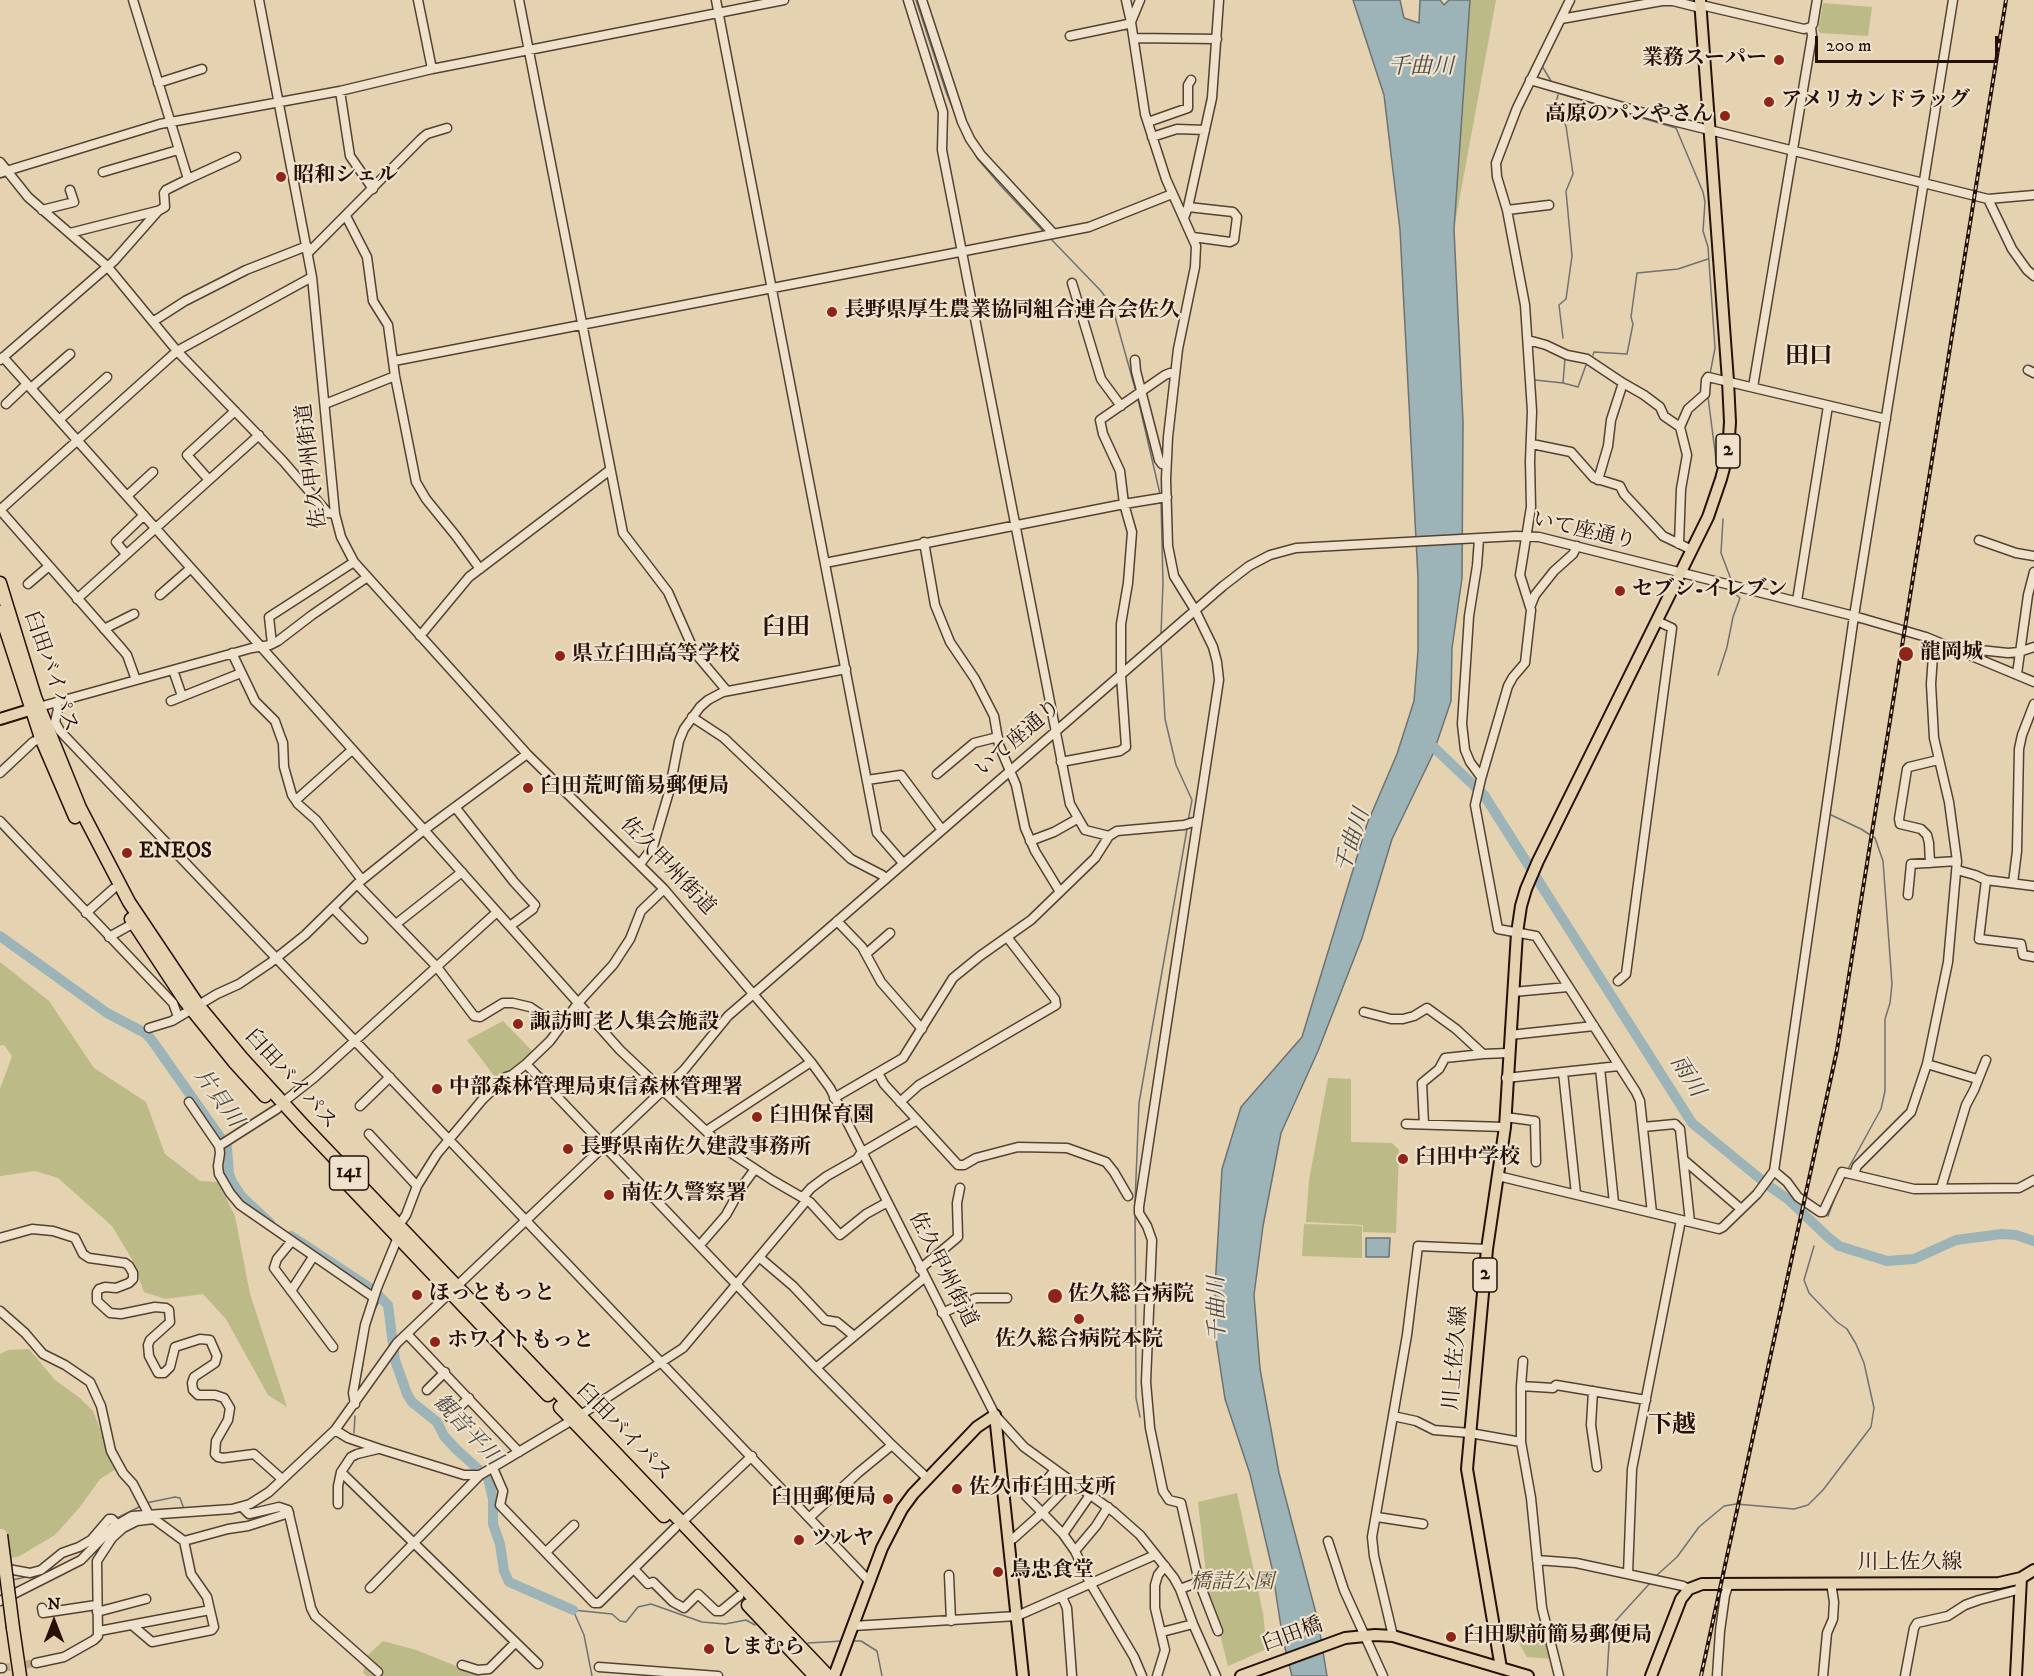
<!DOCTYPE html>
<meta charset="utf-8">
<style>
body{margin:0}
#map{position:relative;width:2034px;height:1676px;overflow:hidden;background:#e5d2b0;font-family:"IM FELL DW Pica",serif}
canvas{display:block}
.north{position:absolute;left:24px;top:1592px;width:60px;height:60px;-webkit-text-stroke:4px #eee2cc;paint-order:stroke;rotate:0deg;font-size:16px;font-weight:700;line-height:24px;text-align:center;color:#261008}
.north::after{content:'';display:block;margin:auto;width:21px;height:27px;background:#261008;clip-path:polygon(50% 0,100% 100%,50% 72%,0 100%)}
.scale{position:absolute;left:1815px;top:36px;width:183px;height:27px;box-sizing:border-box;border:3px solid #261008;border-top:0;padding-left:8px;font-size:18px;line-height:21px;white-space:nowrap;color:#261008;-webkit-text-stroke:4px #eee2cc;paint-order:stroke}
</style>
<div id="map">
<canvas width="2034" height="1676"></canvas>
<div class="north">N</div>
<div class="scale">200 m</div>
</div>
<script>
const context = document.querySelector('canvas').getContext('2d');
context.lineJoin = 'round';
function fillPath(path, color) { context.fillStyle = color; context.fill(path, 'evenodd'); }
const toPath = rows => new Path2D(rows.map(r => 'M' + r).join(''));
function stroke(path, color, width, dash) { context.strokeStyle = color; context.lineWidth = width; context.lineCap = dash ? 'butt' : 'round'; context.setLineDash(dash || []); context.stroke(path); }
function write(font, color, halo, rows, align = 'center') {
  context.font = font + ' "IM FELL DW Pica","Noto Serif JP",serif'; context.lineWidth = 4.5; context.setLineDash([]); context.textBaseline = 'middle'; context.strokeStyle = halo; context.fillStyle = color; for (const [text, x, y, turn = 0] of rows) {
    context.save(); context.translate(x, y); context.rotate((+turn || 0) * Math.PI / 180); context.textAlign = isNaN(turn) ? turn : align; if (halo) context.strokeText(text, 0, 0); context.fillText(text, 0, 0); context.restore();
  }
}
fillPath(toPath([
 [1469,0,1496,0,1454,229],
 [1823,3,1872,7,1868,36,1821,33,1818,31],
 [0,962,49,1001,94,1068,146,1102,165,1154,200,1181,218,1182,235,1216,250,1294,287,1407,268,1395,226,1319,203,1294,165,1299,144,1292,133,1261,112,1226,58,1178,35,1171,0,1176,0,1089,12,1056,4,1045,0,1046],
 [503,1021,534,1053,498,1081,467,1040],
 [1328,1078,1351,1079,1351,1142,1392,1143,1399,1150,1396,1233,1363,1232,1363,1225,1306,1222,1309,1180],
 [1304,1224,1362,1226,1362,1258,1302,1256],
 [29,1349,55,1380,80,1398,93,1411,104,1439,118,1459,116,1469,100,1479,80,1507,55,1535,18,1557,0,1559,0,1354,8,1350],
 [1237,1493,1263,1613,1267,1649,1228,1666,1207,1583,1198,1502],
 [1544,1624,1552,1659,1527,1657,1520,1645,1519,1636,1521,1626],
 [383,1641,416,1650,481,1676,367,1676,363,1673,367,1656]
]), '#bcba86');
const water = toPath([
 [1353,0,1400,0,1404,18,1419,23,1420,0,1440,0,1444,5,1449,0,1470,0,1454,229,1463,422,1462,578,1452,648,1451,701,1433,754,1392,839,1362,938,1318,1051,1281,1133,1263,1226,1254,1295,1260,1369,1279,1473,1318,1621,1327,1676,1292,1676,1283,1640,1272,1568,1250,1474,1225,1399,1215,1333,1215,1288,1222,1169,1241,1107,1302,1037,1367,824,1397,754,1414,701,1418,651,1418,578,1400,230,1384,95,1353,0],
 [1366,1238,1390,1238,1389,1257,1366,1257,1366,1238]
]);
fillPath(water, '#9cb4b8');
stroke(water, '#6d7272', 1.5);
stroke(toPath([
 [916,0,946,92,955,114],
 [1535,63,1547,38],
 [1542,66,1551,81],
 [1558,93,1676,128,1703,192,1705,202,1703,231,1708,247,1715,348,1710,374],
 [1558,95,1556,103,1566,126,1573,174,1566,191,1572,256,1566,299,1559,305,1563,338],
 [973,150,977,158,1000,185,1045,233],
 [0,178,5,177],
 [1050,238,1101,291,1112,306,1136,392],
 [1593,355,1594,352,1627,354,1633,324,1631,317,1637,273,1678,269,1708,259],
 [1535,380,1563,383,1565,358],
 [1563,383,1578,387,1586,365],
 [1708,397,1717,467],
 [1138,399,1160,494],
 [1161,502,1163,583,1161,634],
 [1723,519,1721,553,1732,582],
 [1859,614,1862,592],
 [1161,645,1165,719,1176,765,1192,800,1188,821],
 [1718,675,1727,647,1733,617,1740,598,1734,593,1733,588],
 [1829,814,1861,829,1875,838,1883,861,1892,984,1890,1003,1885,1019,1885,1091,1881,1109,1848,1169],
 [1828,1216,1837,1192],
 [375,1309,381,1298],
 [367,1334,372,1316],
 [360,1379,363,1363],
 [1140,1417,1136,1398,1135,1203,1139,1103,1187,829],
 [354,1433,355,1416],
 [146,1503,175,1497,180,1498,184,1509],
 [117,1518,139,1507],
 [1657,1575,1677,1557,1699,1527,1724,1506,1736,1504,1794,1509,1808,1505,1823,1490,1871,1427,1874,1408,1864,1363,1856,1344,1847,1329,1837,1322,1809,1293,1804,1280,1814,1246],
 [12,1580,36,1575],
 [853,1641,861,1641,877,1651,882,1676],
 [808,1643,842,1641],
 [592,1676,584,1635,573,1610,612,1614,620,1621,626,1622,638,1607,651,1604,702,1622,725,1624,746,1620,755,1625],
 [1607,1676,1610,1627,1651,1582]
]), '#6d7272', 1.5);
stroke(toPath([
 [1426,740,1484,795,1692,1123,1769,1186,1789,1200,1829,1238,1839,1246,1887,1261,1914,1259,1956,1240,2002,1234,2016,1235,2034,1241],
 [0,936,107,1013,145,1033,151,1039,227,1147,229,1174,232,1182,242,1197,270,1223],
 [291,1236,373,1290,388,1305,395,1360,407,1394,412,1402,437,1422,444,1436,456,1449,488,1478,493,1499,493,1524,500,1544,504,1571,509,1582,573,1610]
]), '#9cb4b8', 10);
stroke(toPath([
 [2,1668,36,1663]
]), '#bfab8e', 8, [8, 4]);
const minor = toPath([
 [259,0,312,277,335,514,341,537,354,562,527,754,664,889,811,1062,830,1088,995,1415,1024,1447,1114,1512,1140,1535,1174,1578,1180,1589,1193,1624,1216,1676],
 [418,0,432,69],
 [519,0,623,533,668,592,695,653,727,691],
 [716,0,877,833,903,863],
 [908,0,943,112,942,150,1070,804,1085,830,1109,836,1117,831,1184,825,1197,821],
 [922,0,962,122,970,139,981,155,1053,233],
 [1126,0,1131,22,1145,114,1166,179,1196,246,1195,267,1178,349,1168,437,1166,479,1168,546,1174,576,1195,610,1213,647,1217,662,1219,680,1139,1207,1139,1213,1147,1226,1152,1240,1146,1382,1150,1428,1163,1491,1169,1500,1181,1503,1199,1582,1218,1631],
 [1570,0,1517,108,1496,163,1497,177,1507,210,1525,305,1532,411,1530,461,1531,507,1520,575,1531,610,1525,663,1513,677,1508,686,1481,779,1475,805,1498,929,1536,936,1636,1092,1640,1101,1652,1213],
 [1701,5,1804,29,1811,27,1813,24,1817,0],
 [1561,19,1662,1,1673,1,1701,8],
 [1070,36,1128,24,1131,22,1140,0],
 [1134,38,1217,39],
 [1530,80,1665,119,1988,199,2034,195],
 [158,83,202,69],
 [340,91,350,156,373,189],
 [1148,122,1188,108,1188,85,1191,80],
 [1152,137,1177,129,1205,130],
 [0,162,28,197,107,266,177,351,283,461,328,513,335,514],
 [103,172,178,150],
 [0,173,160,124,340,91,432,69,784,0],
 [188,179,236,157],
 [1988,199,2012,249,2027,270,2034,276],
 [1188,207,1233,212,1237,217,1234,240,1230,242,1193,237],
 [42,210,74,202,70,190],
 [1507,210,1549,205],
 [346,216,367,257,373,301,388,325,395,376,416,482,426,499,456,536,480,569],
 [1184,218,1188,207,1212,98,1219,0],
 [70,233,157,211],
 [308,253,421,139,427,134,447,128],
 [1072,283,1101,379,1121,406],
 [154,321,185,301,246,270,307,246],
 [1528,340,1546,345,1567,355,1587,359,1623,383,1644,395,1660,407,1664,416,1680,427,1687,455,1681,489,1679,544],
 [3,357,620,1050,725,1149,772,1180,810,1202,840,1235,866,1214,886,1203],
 [0,360,114,261,158,211,165,207,164,193,166,190,188,179,133,0],
 [1135,360,1136,371,1159,460,1162,464,1166,464],
 [394,361,1089,227,1172,194],
 [2028,370,2034,373],
 [1753,387,1812,36,1811,27],
 [31,388,70,354],
 [6,404,27,384],
 [325,404,395,376],
 [59,420,107,377],
 [1680,427,1688,409,1705,394,1706,380,1708,377,1886,419],
 [1532,444,1571,452,1594,478,1620,486,1624,494,1663,536,1692,550],
 [209,480,187,455,235,411],
 [1598,480,1608,446,1611,420,1623,383],
 [127,496,153,472],
 [0,510,177,351,312,277],
 [0,510,122,649,127,655,136,680],
 [1479,539,1477,566,1469,616,1462,724,1465,750,1470,762,1481,777],
 [1979,540,2016,553,2034,556],
 [924,542,935,605,950,642,975,679,994,716,999,745,1016,785,1025,828,1035,851,1060,892],
 [126,554,116,542,144,515],
 [825,563,1124,504,1167,497],
 [28,584,49,566],
 [160,595,191,568],
 [77,599,259,435],
 [1797,601,1828,406],
 [1531,605,1535,595,1554,571,1573,554,1577,546],
 [104,629,134,614],
 [420,636,469,577,610,470],
 [272,644,269,617,354,562],
 [1961,648,2008,653,2019,652,2034,647],
 [232,653,255,701,275,721,280,735,283,743,284,767,292,795,298,804,316,820,362,880],
 [173,670,182,696],
 [2017,674,2028,595,2034,572],
 [171,701,241,673],
 [56,702,58,709,55,722,60,731,870,1582],
 [39,707,252,648,270,645,278,641,312,615,366,578],
 [692,717,724,738,851,859,882,875,886,879],
 [1061,762,1120,751,1126,747,1121,675,1121,624,1128,583,1132,532,1124,504,1120,471,1103,434,1100,420,1165,375,1170,373,1175,373],
 [0,773,33,742,41,738],
 [937,774,974,743,998,737],
 [867,780,901,775,942,830],
 [296,800,352,750],
 [455,807,514,882,535,905],
 [0,821,173,1003,178,1017],
 [1030,841,1054,832,1077,819],
 [1930,863,1929,843,1927,835,1921,829,1900,824,1899,819,1907,769,1909,767,1938,760],
 [640,864,653,847,655,840,669,792,679,741,684,729,700,707,708,700,723,692,846,669],
 [1957,870,1975,875,1986,880,2034,886],
 [1986,880,1979,939,2021,944,2023,955,2034,957],
 [2013,883,2017,851,2019,749,2022,735,2034,704],
 [357,884,437,967,474,1016,480,1017,503,1003,513,1003,530,1007,560,1027],
 [1908,895,1911,864,1957,861],
 [333,908,363,939],
 [86,913,113,889],
 [837,921,862,947,881,982,922,1029],
 [396,924,462,872],
 [510,926,533,909],
 [109,937,134,923],
 [866,954,890,933],
 [1618,981,1626,974,1672,628,1657,621],
 [1513,992,1568,987],
 [1364,1012,1391,1019,1403,1019,1414,1016,1427,1008,1456,1029,1483,1054,1508,1053],
 [149,1028,172,1021,217,994,239,984,270,963,305,935,357,884,424,830,527,754],
 [1510,1035,1594,1026],
 [526,1064,816,1368,892,1445,928,1479],
 [1927,1064,1977,1079],
 [1600,1068,1614,1203],
 [1563,1072,1576,1194],
 [878,1073,884,1084,917,1120],
 [1506,1078,1619,1066],
 [834,1098,903,1058,953,978,980,956,1031,920,1095,858,1109,836],
 [189,1102,219,1146,220,1153,218,1166,219,1174,230,1193,240,1205,373,1297],
 [900,1102,919,1085,1056,1005,1055,999,1007,937],
 [282,1103,315,1077,497,912],
 [360,1106,390,1077],
 [1505,1117,1535,1121,1536,1162],
 [1406,1124,1505,1127],
 [1424,1124,1422,1083,1439,1069,1445,1058,1483,1054],
 [1643,1127,1675,1124,1680,1129,1690,1222],
 [706,1131,811,1062],
 [369,1134,417,1186],
 [219,1146,277,1109],
 [1684,1160,1741,1209],
 [1774,1171,1787,1182,1798,1197,1820,1212,1823,1212,1825,1208,1842,1172,1914,1189,2019,1188,2034,1180],
 [1854,1174,1857,1166,1911,1112,1927,1064,1948,962,1957,861,1949,802,1934,738,1931,684,1934,641],
 [1498,1176,1719,1229,1723,1227,1757,1194,1774,1171,1854,616,1953,0],
 [1941,1188,1966,1105,1974,1090,1986,1060],
 [803,1197,811,1188,827,1176,857,1159,861,1153,917,1120,958,1165,964,1165,976,1158,1018,1147,1067,1148,1106,1162,1114,1172,1128,1196],
 [399,1225,406,1215,417,1186,437,1154,483,1099,506,1077,512,1075,526,1064,550,1041,578,1003,613,965,630,939,641,911,664,889],
 [0,1238,32,1229,53,1231,75,1238,83,1254,89,1258,125,1263,129,1266,133,1273,133,1279,129,1283,116,1288,105,1287,99,1289,97,1292,97,1301,110,1313,121,1314,155,1307,166,1308,169,1310,170,1322,150,1340,148,1345,149,1356,158,1373,164,1373,170,1367,175,1347,200,1339,210,1340,217,1356,215,1363,194,1377,192,1383,193,1390,198,1395,215,1395,224,1398,230,1408,228,1420,216,1441,215,1454,218,1457,223,1458,254,1454,282,1479],
 [291,1242,277,1259,274,1268,333,1347],
 [700,1245,726,1215,741,1188,755,1169],
 [759,1257,793,1286,825,1320,837,1322,854,1336],
 [920,1269,958,1237,957,1203,960,1188],
 [291,1291,313,1257],
 [0,1311,25,1333,43,1354,65,1365,90,1382,101,1406,111,1451,123,1473,133,1484,148,1513],
 [942,1313,976,1298,1007,1298],
 [407,1334,519,1452],
 [816,1368,924,1278],
 [1521,1386,1523,1361],
 [427,1390,445,1372],
 [1593,1391,1591,1425,1597,1467],
 [355,1404,353,1393,365,1325,377,1288,398,1237],
 [1393,1416,1416,1421,1434,1430,1470,1433,1521,1442],
 [449,1417,469,1398],
 [335,1430,348,1438,380,1449,464,1475,480,1475,579,1416,683,1348,807,1200],
 [378,1449,357,1454,351,1457,341,1472,538,1664],
 [493,1468,503,1491,500,1505,594,1603,599,1603,675,1528],
 [1055,1470,1045,1482,1026,1496,1063,1534,1075,1551,1090,1583,1134,1657,1142,1676],
 [338,1504,338,1486,341,1472],
 [242,1507,249,1514,279,1507,288,1510,311,1608,315,1616,378,1672],
 [810,1517,858,1473,892,1445],
 [1377,1517,1423,1524],
 [681,1523,752,1456],
 [1063,1534,1090,1495],
 [1009,1541,1014,1538,1043,1512,1072,1482],
 [1328,1541,1344,1590,1383,1676],
 [1075,1551,1096,1526,1108,1507],
 [546,1552,574,1525],
 [1537,1560,1576,1563,1683,1586,1689,1589],
 [634,1569,648,1584,653,1582,673,1602,684,1608,698,1594,716,1611,721,1611,739,1596],
 [1,1571,8,1569,30,1573,41,1570,62,1553,79,1547,91,1540,109,1519,112,1519,117,1524],
 [1628,1574,1632,1469,1681,1220],
 [949,1575,951,1621],
 [370,1588,480,1475],
 [1180,1589,1199,1582],
 [1062,1597,1067,1608,1072,1676],
 [0,1601,81,1560,113,1527,132,1516,232,1509,250,1504,269,1492,335,1430,397,1343,684,1070,728,1016,1223,586,1249,566,1270,555,1296,548,1516,536,1539,537,1854,616,1926,637,2034,682],
 [42,1608,43,1613,96,1605],
 [97,1612,146,1599],
 [132,1625,152,1642,212,1630,214,1627,210,1610],
 [853,1626,1017,1616,1155,1555],
 [99,1631,210,1610,207,1597,191,1574,184,1541],
 [1162,1632,1193,1624],
 [1393,1636,1374,1556,1372,1537,1407,1335,1418,1246,1487,1249],
 [36,1663,64,1657,94,1640,98,1636,97,1561,112,1538,123,1528,137,1521,154,1519,184,1541,228,1529,248,1526,289,1513],
 [462,1665,478,1670,489,1669,515,1643],
 [599,1667,718,1676],
 [0,1668,2,1668],
 [1157,1676,1165,1650,1155,1608,1155,1585,1158,1575,1165,1566],
 [1559,1676,1542,1608,1531,1498,1521,1442,1521,1386,1553,1388,1556,1385,1646,1400],
 [1717,1676,1720,1631,1725,1595,1729,1583],
 [1823,1676,1827,1633,1833,1619,1834,1602,1831,1583],
 [1905,1676,1914,1628,1917,1623,1948,1616,1965,1605,1979,1600,2021,1589]
]);
const major = toPath([
 [0,719,39,707],
 [1501,1668,1467,1469,1487,1249,1505,1127,1517,933,1521,906,1526,889,1538,861,1708,517,1721,479,1728,453,1730,422,1728,381,1700,0],
 [834,1676,882,1548,902,1509,913,1494,977,1427,995,1415,1023,1676],
 [1241,1676,1345,1638,1375,1635,1393,1636,1528,1676],
 [1651,1676,1681,1599,1689,1589,1702,1584,1999,1583,2021,1578,2034,1570],
 [2016,1676,2021,1578]
]);
const highway = toPath([
 [0,583,35,697,80,808,129,902,198,1005,242,1058,304,1126,828,1676],
 [0,612,41,738,75,817],
 [131,919,185,1001,235,1063,265,1096],
 [341,1177,548,1395],
 [560,1407,664,1516],
 [748,1605,815,1676],
 [13,1628,20,1676]
]);
stroke(minor, '#564032', 11);
stroke(major, '#261008', 14);
stroke(highway, '#261008', 15);
stroke(minor, '#eee2cc', 8);
stroke(major, '#e5d2b0', 10);
stroke(highway, '#e5d2b0', 12);
const rail = toPath([
 [1701,1676,1837,1050,2006,0]
]);
stroke(rail, '#261008', 4);
stroke(rail, '#eee2cc', 1.5, [4.5]);
const highwayBridge = toPath([
 [1,1535,13,1628]
]);
stroke(highwayBridge, '#261008', 15, []);
stroke(highwayBridge, '#e5d2b0', 12);
for (const [x, y, r, color] of [
 [1779,60,6,"#8f2418"],
 [1769,102,6,"#8f2418"],
 [1725,116,6,"#8f2418"],
 [281,177,6,"#8f2418"],
 [832,312,6,"#8f2418"],
 [1620,591,6,"#8f2418"],
 [1906,654,8,"#8f2418"],
 [560,656,6,"#8f2418"],
 [528,788,6,"#8f2418"],
 [127,853,6,"#8f2418"],
 [518,1024,6,"#8f2418"],
 [437,1089,6,"#8f2418"],
 [757,1117,6,"#8f2418"],
 [568,1149,6,"#8f2418"],
 [1403,1159,6,"#8f2418"],
 [609,1195,6,"#8f2418"],
 [417,1295,6,"#8f2418"],
 [1055,1296,8,"#8f2418"],
 [1079,1319,6,"#8f2418"],
 [435,1342,6,"#8f2418"],
 [957,1489,6,"#8f2418"],
 [888,1499,6,"#8f2418"],
 [799,1540,6,"#8f2418"],
 [998,1572,6,"#8f2418"],
 [1451,1637,6,"#8f2418"],
 [709,1649,6,"#8f2418"]
]) { const dot = new Path2D(); dot.arc(x, y, r, 0, 2 * Math.PI); context.fillStyle = color; context.fill(dot); stroke(dot, '#eee2cc', 2); }
for (const [x, y, w] of [
 [1728,451,24],
 [349,1173,39],
 [1485,1275,24]
]) { const box = new Path2D(); box.roundRect(x - w / 2, y - 17, w, 34, 4.5); context.fillStyle = '#eee2cc'; context.fill(box); stroke(box, '#261008', 1.5); }
write('bold 20px', '#261008', null, [
 ["2",1728,451],
 ["141",349,1173],
 ["2",1485,1275]
]);
write('bold 21px', '#261008', '#eee2cc', [
 ["業務スーパー",1767,60,"right"],
 ["アメリカンドラッグ",1781,102],
 ["高原のパンやさん",1713,116,"right"],
 ["昭和シェル",293,177],
 ["長野県厚生農業協同組合連合会佐久",844,312],
 ["セブン-イレブン",1632,591],
 ["龍岡城",1920,654],
 ["県立臼田高等学校",572,656],
 ["臼田荒町簡易郵便局",540,788],
 ["ENEOS",139,853],
 ["諏訪町老人集会施設",530,1024],
 ["中部森林管理局東信森林管理署",449,1089],
 ["臼田保育園",769,1117],
 ["長野県南佐久建設事務所",580,1149],
 ["臼田中学校",1415,1159],
 ["南佐久警察署",621,1195],
 ["ほっともっと",429,1295],
 ["佐久総合病院",1068,1296],
 ["佐久総合病院本院",1079,1341,"center"],
 ["ホワイトもっと",447,1342],
 ["佐久市臼田支所",969,1489],
 ["臼田郵便局",876,1499,"right"],
 ["ツルヤ",811,1540],
 ["鳥忠食堂",1010,1572],
 ["臼田駅前簡易郵便局",1463,1637],
 ["しまむら",721,1649]
], 'left');
write('21px', '#261008', '#eee2cc', [
 ["佐久甲州街道",313,466,-97],
 ["いて座通り",1584,532,13],
 ["臼田バイパス",50,672,71],
 ["いて座通り",1019,739,-41],
 ["佐久甲州街道",667,867,46],
 ["臼田バイパス",290,1080,48],
 ["佐久甲州街道",942,1270,63],
 ["川上佐久線",1457,1358,-85],
 ["臼田バイパス",623,1433,46],
 ["川上佐久線",1910,1564],
 ["臼田橋",1293,1636,-20]
]);
write('italic 21px', '#5a4c34', '#eee2cc', [
 ["橋詰公園",1232,1584]
]);
write('italic 22px', '#4f4946', '#eee2cc', [
 ["千曲川",1421,68],
 ["千曲川",1354,841,-72],
 ["雨川",1686,1077,58],
 ["片貝川",217,1099,54],
 ["千曲川",1219,1309,-91],
 ["観音平川",466,1431,47]
]);
write('bold 24px', '#261008', '#eee2cc', [
 ["田口",1809,358],
 ["臼田",786,629],
 ["下越",1672,1427]
]);
</script>
